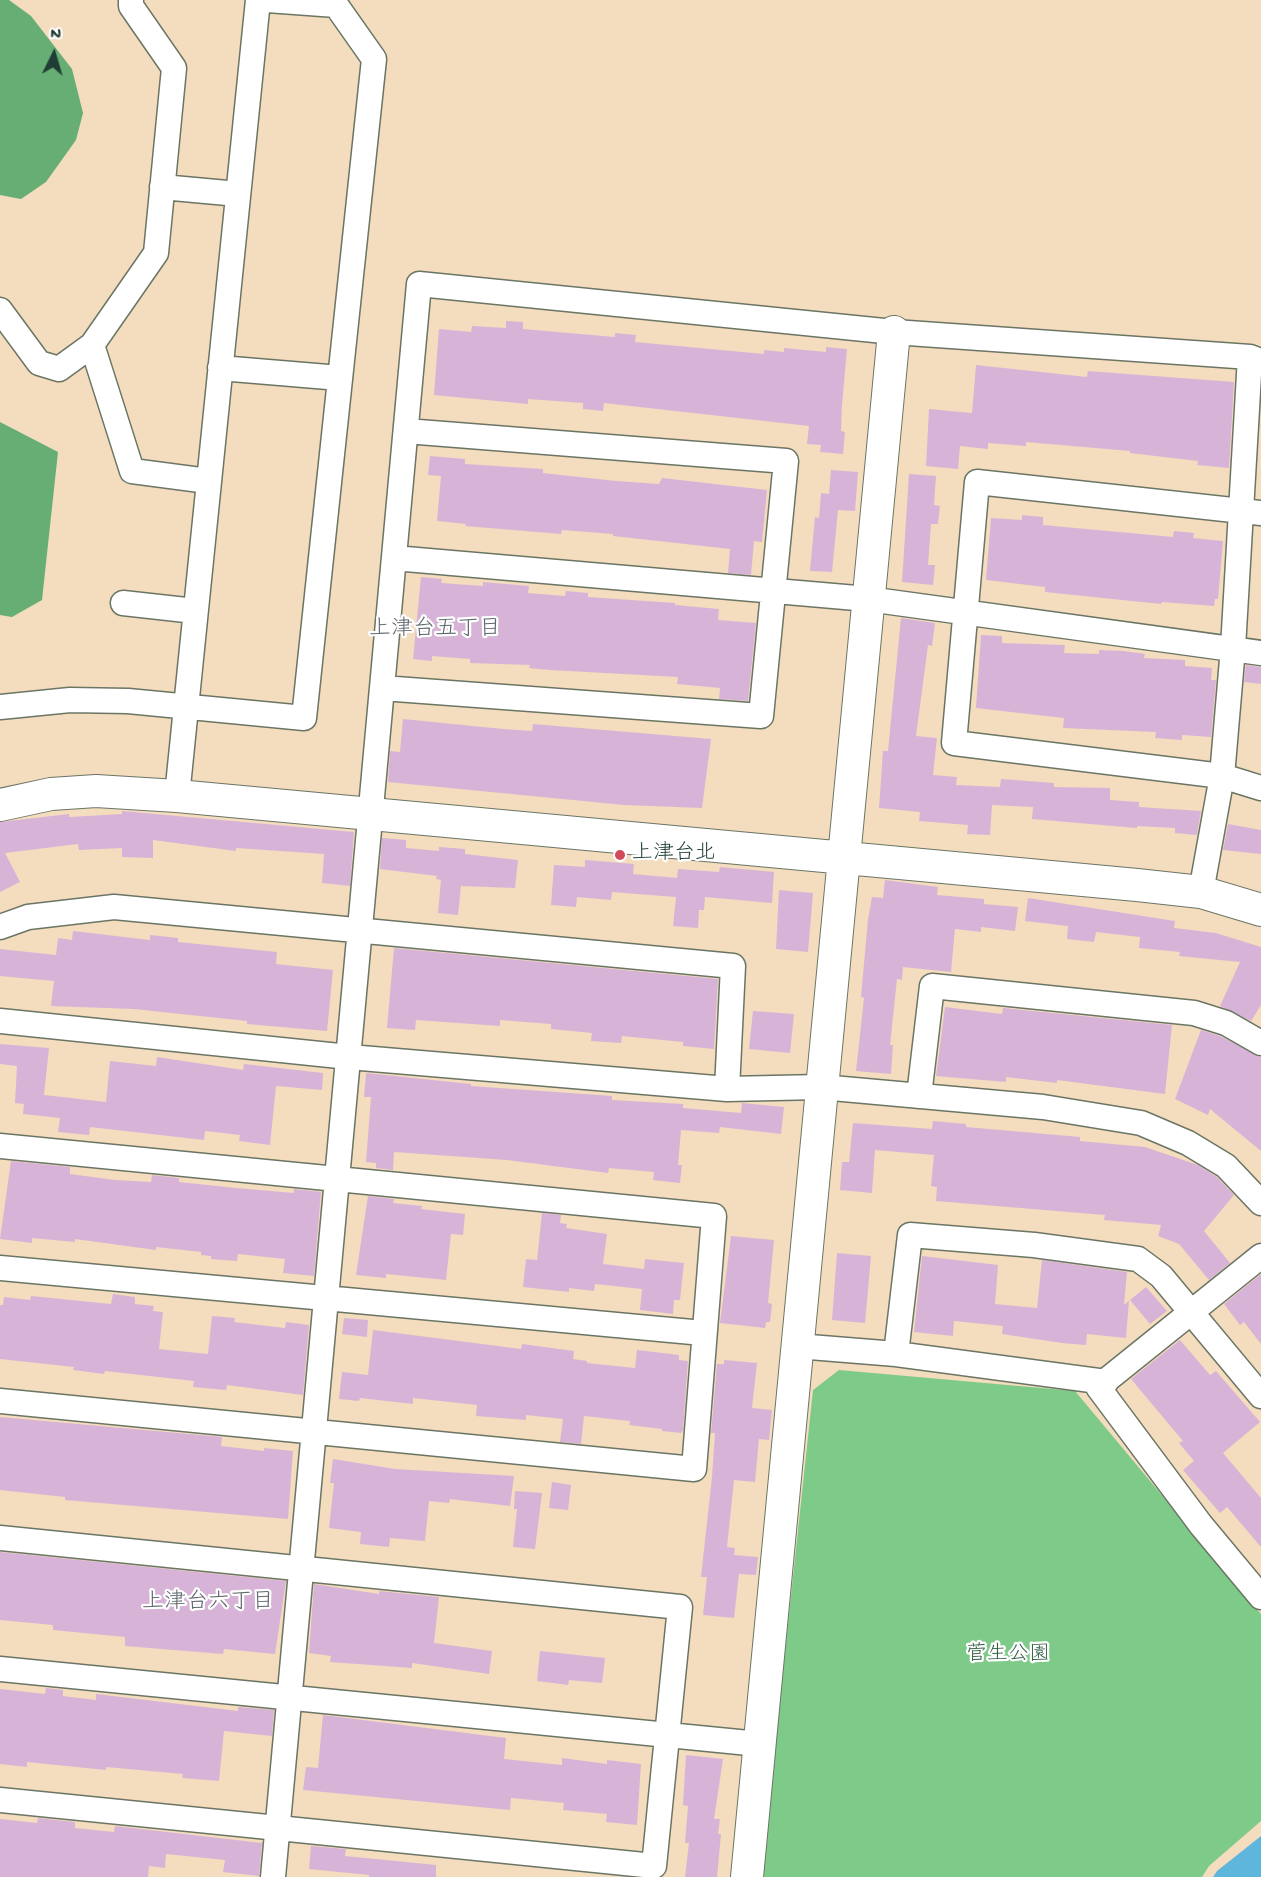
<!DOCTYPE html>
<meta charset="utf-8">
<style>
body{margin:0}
#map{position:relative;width:1261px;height:1877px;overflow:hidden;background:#f4dcbe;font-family:"Gochi Hand",sans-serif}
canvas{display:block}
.north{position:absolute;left:24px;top:24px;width:60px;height:60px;-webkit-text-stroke:4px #fff;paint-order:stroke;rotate:5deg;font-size:16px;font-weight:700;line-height:24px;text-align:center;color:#1f3d34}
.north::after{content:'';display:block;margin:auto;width:21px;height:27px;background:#1f3d34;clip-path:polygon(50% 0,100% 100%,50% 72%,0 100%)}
</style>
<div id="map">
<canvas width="1261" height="1877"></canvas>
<div class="north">N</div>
</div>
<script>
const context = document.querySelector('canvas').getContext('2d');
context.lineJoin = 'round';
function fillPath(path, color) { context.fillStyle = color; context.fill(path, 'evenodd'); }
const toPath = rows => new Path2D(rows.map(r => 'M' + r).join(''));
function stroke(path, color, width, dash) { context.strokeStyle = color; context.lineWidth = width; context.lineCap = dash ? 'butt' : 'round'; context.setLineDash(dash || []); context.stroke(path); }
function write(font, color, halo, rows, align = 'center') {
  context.font = font + ' "Gochi Hand","Klee One",sans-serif'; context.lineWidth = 4.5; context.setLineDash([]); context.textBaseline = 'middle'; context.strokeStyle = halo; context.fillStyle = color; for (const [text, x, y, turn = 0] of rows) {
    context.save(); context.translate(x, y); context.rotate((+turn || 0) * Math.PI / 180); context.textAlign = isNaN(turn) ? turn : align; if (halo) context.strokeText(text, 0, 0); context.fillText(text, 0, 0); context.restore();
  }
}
fillPath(toPath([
 [839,1370,1075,1391,1261,1614,1261,1821,1209,1866,1202,1877,761,1877,813,1390]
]), '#7eca88');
fillPath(toPath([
 [0,0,9,0,31,16,72,69,83,113,76,140,46,182,21,199,0,195],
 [0,422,58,452,42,600,12,617,0,615]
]), '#66ae74');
fillPath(toPath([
 [1261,1836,1261,1877,1213,1877,1217,1871]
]), '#5fb6dc');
fillPath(toPath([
 [506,321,523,322,523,329,615,337,615,333,636,335,635,342,764,354,764,350,784,352,784,348,826,352,826,347,847,349,842,405,841,431,845,432,843,454,820,452,821,445,807,444,809,426,604,403,603,411,583,409,583,403,528,399,528,404,434,395,439,329,471,332,472,326,506,328],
 [976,365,1087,377,1088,371,1234,382,1229,468,1197,465,1198,461,1130,453,1130,451,1026,442,1026,446,988,443,988,449,960,446,958,469,926,466,929,409,972,413],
 [430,456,465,459,465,464,543,469,543,473,616,481,659,484,662,478,767,490,762,542,754,541,751,575,728,573,730,549,613,536,613,534,562,530,561,534,465,526,466,524,437,521,441,476,428,475],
 [831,470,858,472,855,511,838,510,832,572,810,571,815,517,819,518,821,493,829,494],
 [909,474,936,476,934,505,940,506,938,524,931,524,928,565,935,565,933,585,902,582],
 [1022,515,1043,517,1043,525,1173,537,1174,531,1194,533,1193,538,1223,541,1218,599,1215,599,1214,606,1162,602,1161,604,1045,592,1045,587,986,580,991,518,1022,520],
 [421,577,442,579,441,583,483,586,483,582,529,586,528,593,565,596,566,591,588,593,588,597,675,603,675,605,719,609,718,620,756,623,748,701,719,699,720,688,677,684,678,677,550,670,529,668,530,665,470,663,470,659,432,656,432,661,413,659],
 [901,618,935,623,932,646,928,645,916,736,937,738,933,775,957,777,956,785,1000,787,1001,779,1054,783,1054,787,1110,788,1110,800,1139,802,1139,807,1201,811,1197,835,1175,833,1175,828,1137,826,1137,828,1032,819,1033,807,992,805,990,835,967,834,968,825,919,821,920,812,879,808,883,751,888,751],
 [981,635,1002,636,1002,643,1065,645,1064,653,1099,654,1099,650,1123,651,1145,654,1144,658,1185,660,1185,666,1212,668,1211,680,1216,680,1211,737,1182,735,1182,740,1155,738,1156,732,1063,728,1064,718,976,708],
 [1246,665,1261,667,1261,684,1244,682],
 [403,719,503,729,532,731,533,724,711,739,702,808,624,805,388,782,390,751,400,752],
 [122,811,354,832,350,886,322,883,324,854,236,848,236,851,153,840,153,858,122,857,122,848,79,850,78,844,5,853,20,882,0,892,0,822,69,814,69,817,122,814],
 [1228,824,1261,830,1261,854,1223,850],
 [382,838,406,840,406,848,439,851,439,847,465,849,465,854,518,860,515,888,461,886,458,915,438,913,441,880,436,879,437,876,380,869],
 [585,860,634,864,633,874,677,878,678,869,719,872,720,867,774,872,772,903,705,897,704,910,699,910,698,928,673,926,676,897,612,892,611,900,577,897,576,907,551,905,554,865,585,867],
 [885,880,938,887,937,895,984,899,984,904,1018,907,1015,931,981,927,981,932,955,929,951,972,903,967,902,980,897,979,890,1045,893,1045,891,1074,856,1071,864,998,861,997,868,919,872,897,883,898],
 [779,890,813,893,808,952,776,949],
 [1028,898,1175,921,1174,928,1216,933,1261,947,1261,1005,1251,1021,1220,1006,1240,962,1179,956,1180,952,1139,948,1140,937,1096,932,1094,942,1067,939,1068,926,1025,921],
 [73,931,150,940,150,935,178,938,178,942,277,952,276,964,333,970,327,1031,247,1024,247,1021,134,1009,51,1006,54,981,0,976,0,949,56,955,58,938,72,940],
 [394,948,718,979,714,1049,683,1046,683,1042,622,1036,621,1043,591,1041,592,1033,551,1029,551,1024,500,1020,500,1026,416,1020,415,1030,387,1028],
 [945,1007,1002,1014,1003,1008,1172,1025,1165,1094,1057,1080,1057,1083,1006,1077,1006,1082,936,1076],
 [753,1011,794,1014,790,1053,749,1049],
 [1201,1030,1220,1036,1261,1057,1261,1151,1210,1109,1208,1115,1175,1099],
 [0,1044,49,1048,44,1095,106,1102,110,1061,156,1066,157,1057,243,1070,244,1064,323,1073,322,1090,276,1086,270,1145,239,1141,240,1135,205,1131,204,1140,90,1127,89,1135,58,1132,60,1118,23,1114,24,1104,15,1103,17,1066,0,1064],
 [366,1073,471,1084,471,1086,612,1096,612,1100,683,1104,683,1108,741,1113,742,1103,784,1107,781,1134,720,1127,719,1133,681,1130,678,1165,682,1165,680,1183,653,1180,654,1172,609,1168,608,1173,507,1160,394,1152,393,1170,376,1168,376,1163,366,1162,371,1097,364,1097],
 [933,1121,966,1124,966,1127,1080,1137,1080,1141,1145,1147,1198,1165,1217,1177,1234,1195,1204,1231,1230,1263,1209,1280,1179,1244,1158,1236,1161,1225,1104,1220,1105,1215,936,1201,937,1187,931,1186,934,1155,875,1150,872,1193,840,1190,842,1162,849,1162,853,1123,932,1129],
 [11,1161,70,1167,70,1174,115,1180,151,1182,152,1175,179,1178,179,1182,236,1188,294,1193,294,1189,321,1192,314,1276,283,1273,285,1259,238,1254,237,1261,211,1259,211,1256,201,1255,201,1252,156,1247,156,1250,75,1239,75,1242,32,1238,32,1243,0,1239],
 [368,1196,394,1199,393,1203,422,1206,421,1209,465,1214,463,1235,451,1234,446,1280,386,1274,386,1278,356,1275],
 [542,1213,561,1215,560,1223,567,1224,566,1228,607,1234,603,1264,644,1269,645,1259,684,1263,680,1300,674,1300,673,1314,640,1310,642,1289,595,1284,594,1291,569,1288,569,1292,523,1287,526,1259,537,1260],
 [731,1236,774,1240,768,1303,772,1304,770,1322,766,1322,765,1328,720,1323],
 [837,1253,871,1256,865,1323,832,1320],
 [922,1256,998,1265,995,1304,1037,1308,1042,1260,1127,1272,1124,1305,1129,1301,1126,1338,1087,1334,1086,1345,1062,1343,1002,1334,1003,1326,954,1321,953,1336,914,1332],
 [1261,1274,1261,1344,1244,1322,1240,1325,1224,1304],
 [1146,1287,1167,1311,1150,1324,1130,1300],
 [113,1294,135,1297,135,1304,154,1306,153,1311,163,1312,159,1349,208,1354,212,1316,235,1318,234,1322,285,1328,286,1322,309,1325,303,1395,227,1385,226,1390,193,1387,194,1381,105,1371,104,1374,73,1370,74,1367,0,1359,0,1305,3,1305,4,1297,30,1300,31,1296,111,1304],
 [344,1318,368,1320,367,1337,342,1334],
 [373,1330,521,1349,522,1344,574,1351,573,1359,587,1361,587,1363,635,1368,637,1350,679,1355,679,1360,688,1361,683,1430,681,1433,662,1431,662,1429,629,1425,630,1421,584,1416,581,1444,560,1442,563,1419,526,1415,526,1420,476,1416,477,1405,413,1398,413,1404,360,1398,359,1401,339,1399,342,1372,368,1375],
 [1180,1340,1210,1375,1216,1371,1260,1422,1223,1453,1261,1498,1261,1547,1227,1507,1220,1513,1183,1470,1194,1461,1179,1443,1183,1441,1131,1379],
 [724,1360,757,1363,752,1408,772,1410,769,1440,759,1439,755,1482,734,1480,727,1547,735,1548,734,1555,758,1557,756,1575,739,1574,734,1618,703,1615,707,1577,701,1577,712,1477,715,1433,711,1433,717,1364,724,1364],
 [0,1417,222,1437,221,1446,264,1451,264,1448,293,1451,288,1519,65,1500,65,1497,0,1490],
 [333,1459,395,1469,514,1476,510,1506,450,1499,449,1503,429,1501,425,1541,390,1538,389,1547,360,1544,361,1532,329,1528,334,1483,330,1483],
 [552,1482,571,1485,568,1510,549,1508],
 [515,1491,542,1493,535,1549,513,1547,517,1509,514,1509],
 [0,1552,286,1581,275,1654,224,1649,223,1654,125,1646,125,1637,53,1630,53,1625,0,1620],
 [314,1584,379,1594,379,1591,439,1597,434,1643,492,1651,489,1674,412,1663,412,1668,330,1662,331,1656,309,1653],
 [540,1651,605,1658,602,1683,569,1680,568,1685,537,1681],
 [46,1688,63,1690,63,1696,96,1700,96,1694,238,1711,238,1707,274,1710,272,1736,224,1731,219,1781,182,1778,183,1774,106,1767,106,1770,27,1762,27,1767,0,1764,0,1689,45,1694],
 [323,1715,506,1738,504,1759,562,1765,562,1758,607,1764,607,1760,641,1764,637,1825,606,1822,607,1814,563,1810,564,1803,511,1798,510,1810,303,1790,306,1767,318,1768],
 [686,1755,723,1759,714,1819,720,1819,718,1834,721,1834,717,1877,685,1877,689,1843,685,1843,688,1806,683,1805],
 [38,1818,75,1822,75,1828,114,1832,115,1826,262,1843,259,1876,223,1872,225,1860,166,1854,165,1868,149,1866,148,1877,0,1877,0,1819,37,1823],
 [311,1846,346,1849,345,1856,436,1865,436,1877,369,1877,369,1875,309,1869]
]), '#d7b4d7');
const minor = toPath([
 [131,0,131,6,174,68,156,253,92,345,132,471,208,481],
 [162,187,238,194],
 [0,310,39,363,59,369,92,345],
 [220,368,340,378],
 [1261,513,977,482,954,743,1222,776,1261,788],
 [394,558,868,599,1261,653],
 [123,603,195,611],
 [382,688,761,716,786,461,406,431],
 [0,707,70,700,128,701,304,718,374,59,336,5,267,0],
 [177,796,258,0],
 [1201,892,1222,776,1233,648,1250,357],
 [0,927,28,917,114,907,733,966,727,1089],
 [0,1021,349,1057,727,1089,821,1087,1043,1107,1141,1123,1188,1143,1226,1166,1261,1203],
 [919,1096,932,986,1194,1013,1226,1023,1261,1043],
 [0,1146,714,1216,694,1469,0,1401],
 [1261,1256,1098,1387,1201,1525,1261,1597],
 [0,1268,703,1333],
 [797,1346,896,1354,1106,1382],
 [896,1354,910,1235,1034,1245,1138,1259,1161,1276,1261,1396],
 [0,1538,680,1607,654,1866,0,1800],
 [0,1669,759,1744],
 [273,1877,419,284,894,332,1250,357,1261,361]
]);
const tertiary = toPath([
 [0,805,51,794,96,791,177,796,1137,885,1201,892,1261,910],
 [747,1877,894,332]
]);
stroke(minor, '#6a7564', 27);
stroke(tertiary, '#6a7564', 34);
stroke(minor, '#fff', 24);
stroke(tertiary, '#fff', 32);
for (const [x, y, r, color] of [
 [620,855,6,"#d1495b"]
]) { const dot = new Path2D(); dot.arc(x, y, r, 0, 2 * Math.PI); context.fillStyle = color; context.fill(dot); stroke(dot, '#fff', 2); }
write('21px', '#1f3d34', '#fff', [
 ["上津台北",632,855]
], 'left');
write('21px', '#376049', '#fff', [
 ["菅生公園",1008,1656]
]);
write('22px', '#5f676d', '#fff', [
 ["上津台五丁目",435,631],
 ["上津台六丁目",208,1604]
]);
</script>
